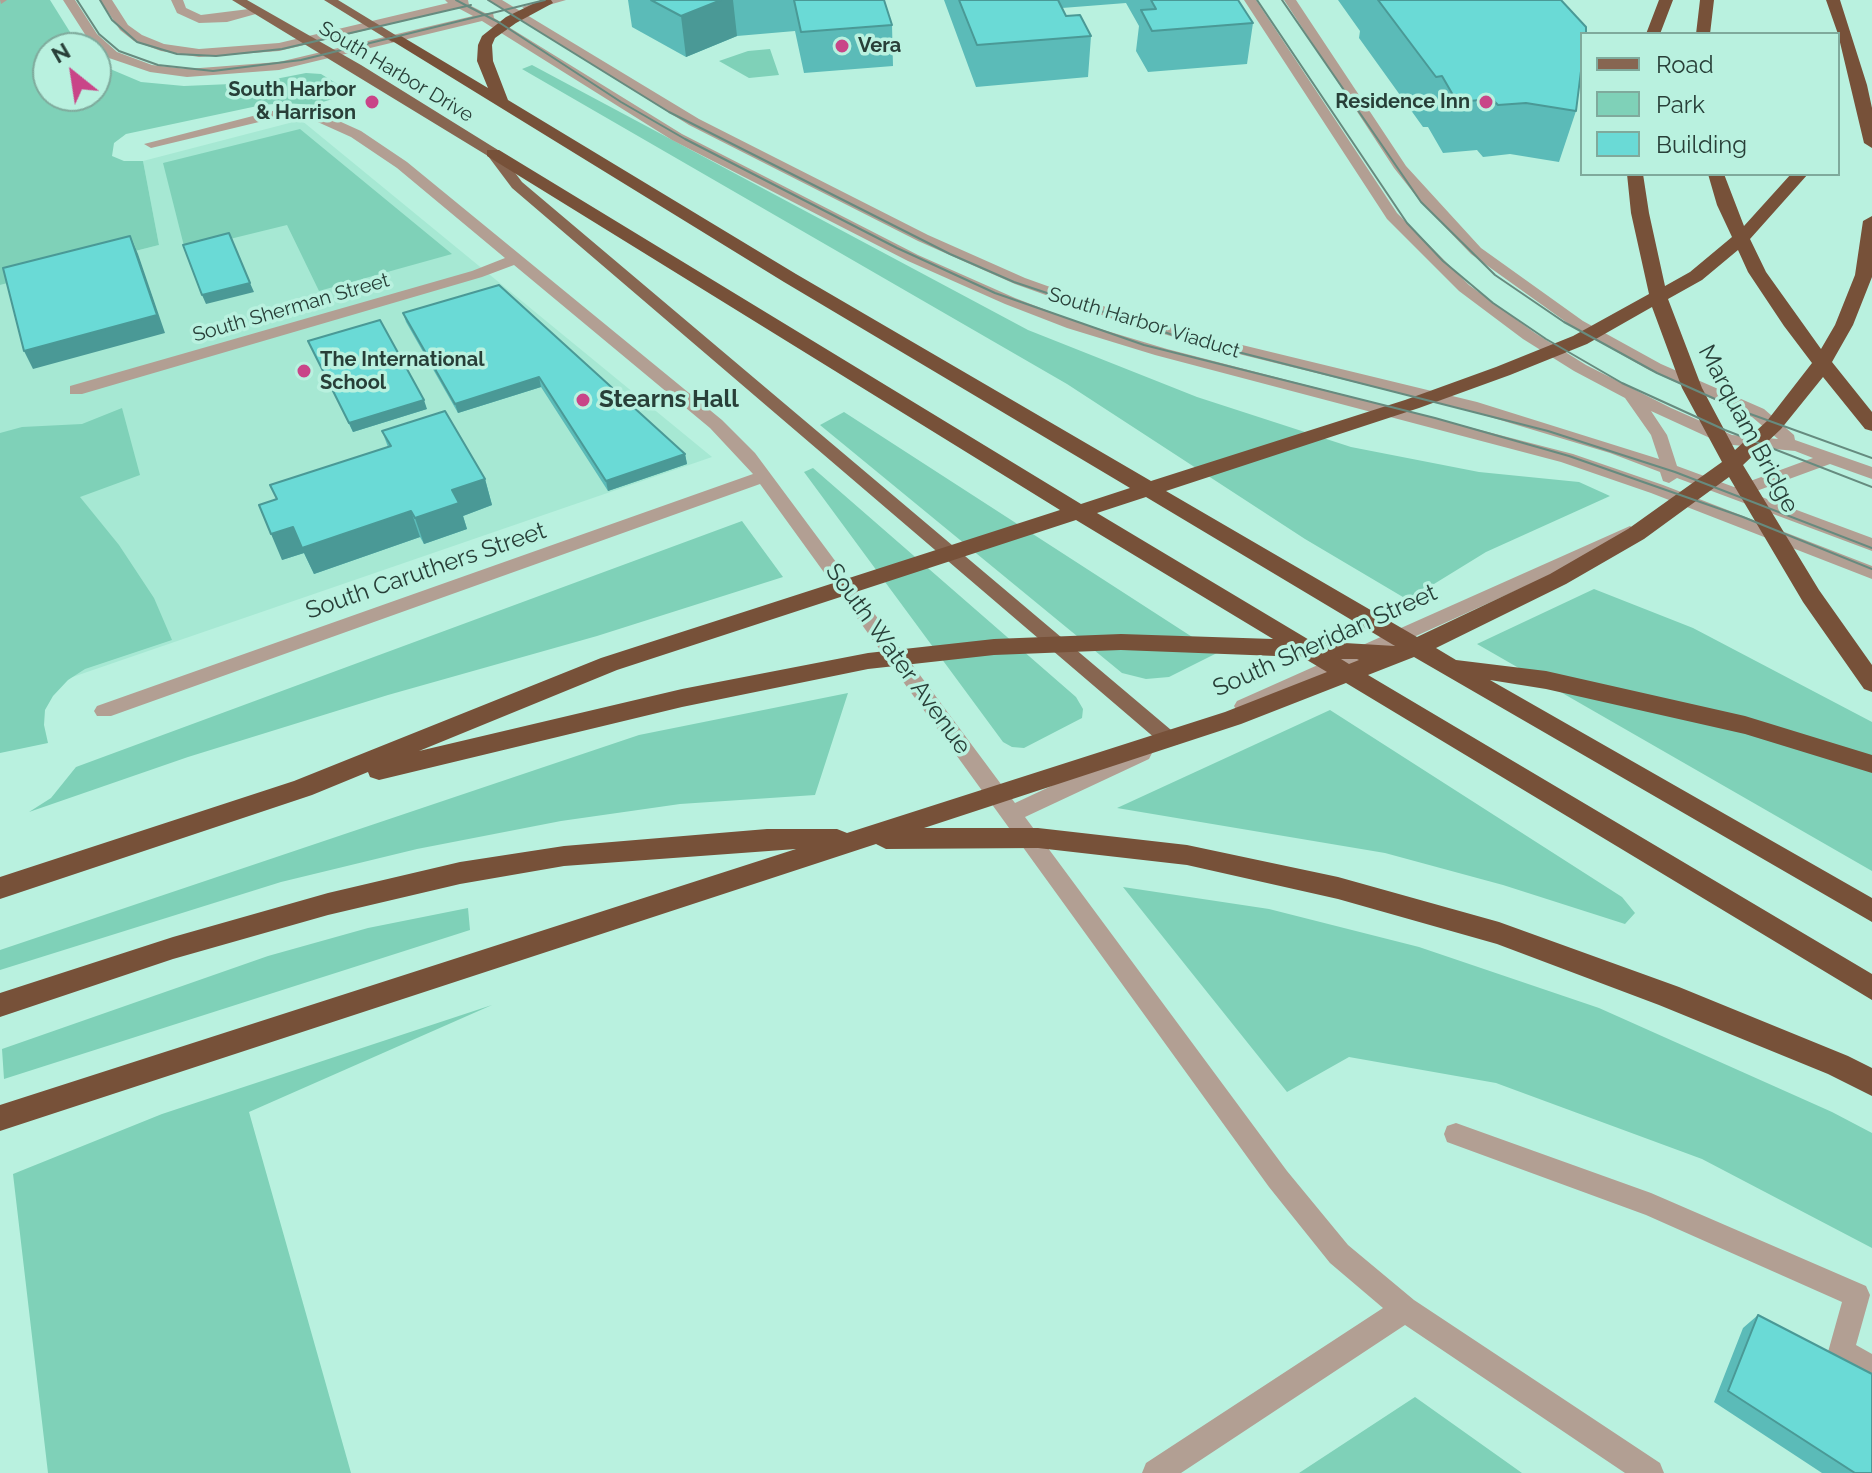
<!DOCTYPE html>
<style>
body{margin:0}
#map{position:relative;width:1872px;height:1473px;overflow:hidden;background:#b9f1df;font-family:Raleway,sans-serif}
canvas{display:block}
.legend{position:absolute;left:1580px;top:32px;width:260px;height:144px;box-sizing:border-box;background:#b9f1df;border:2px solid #7faa9c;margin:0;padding:10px 14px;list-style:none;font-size:24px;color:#283f38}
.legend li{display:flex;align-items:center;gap:16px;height:40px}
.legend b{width:40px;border:2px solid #7faa9c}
.north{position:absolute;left:32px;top:32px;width:80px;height:80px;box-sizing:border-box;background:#b9f1df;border:2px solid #7faa9c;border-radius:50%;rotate:330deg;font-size:22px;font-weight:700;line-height:32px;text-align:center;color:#283f38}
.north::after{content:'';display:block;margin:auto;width:28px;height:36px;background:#c94588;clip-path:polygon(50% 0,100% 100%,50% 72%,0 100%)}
</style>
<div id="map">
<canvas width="1872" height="1473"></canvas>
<ul class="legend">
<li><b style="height:10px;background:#876651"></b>Road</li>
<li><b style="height:22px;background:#7fd1b8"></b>Park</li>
<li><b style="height:22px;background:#6adad6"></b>Building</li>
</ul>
<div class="north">N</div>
</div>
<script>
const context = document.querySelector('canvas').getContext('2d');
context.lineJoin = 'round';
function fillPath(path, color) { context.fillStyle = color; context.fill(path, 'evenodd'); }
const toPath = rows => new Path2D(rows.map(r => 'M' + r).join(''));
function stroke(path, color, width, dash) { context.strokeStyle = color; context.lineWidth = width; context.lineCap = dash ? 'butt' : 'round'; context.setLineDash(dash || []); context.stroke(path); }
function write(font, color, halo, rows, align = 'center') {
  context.font = font + ' Raleway,sans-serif'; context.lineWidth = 7; context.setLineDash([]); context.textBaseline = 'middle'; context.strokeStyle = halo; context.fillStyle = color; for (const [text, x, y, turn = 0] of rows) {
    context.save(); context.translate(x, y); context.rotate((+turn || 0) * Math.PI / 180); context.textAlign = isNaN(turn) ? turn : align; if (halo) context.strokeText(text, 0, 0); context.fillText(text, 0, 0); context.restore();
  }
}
fillPath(toPath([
 [301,120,712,457,29,692,0,562,0,285,159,245,143,161]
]), '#a6e8d3');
fillPath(toPath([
 [0,0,50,0,80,48,48,48,48,96,96,96,96,63,141,82,184,86,255,83,306,73,321,74,352,93,313,105,285,103,262,105,126,134,114,143,112,156,124,161,143,161,159,245,0,285],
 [770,49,779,75,749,78,719,61,748,51],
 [532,65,1028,330,1197,397,1351,447,1479,472,1579,482,1610,496,1486,552,1408,600,1305,539,1067,384,522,69],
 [300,129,452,254,319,291,287,225,185,250,163,163],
 [122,408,140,475,80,497,119,545,154,598,172,640,85,669,68,680,53,696,45,710,44,725,48,743,0,753,0,433,22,427,82,424],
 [844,412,1217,653,1169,677,1146,679,1122,673,820,425],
 [813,468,1076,697,1083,709,1082,718,1024,748,1012,747,1003,742,804,472],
 [742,521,783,577,597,636,388,695,188,757,29,812,51,798,76,767],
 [1594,589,1693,628,1872,722,1872,871,1477,644],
 [848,693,815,795,680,804,561,821,417,849,281,882,0,970,0,950,639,735],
 [1330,710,1622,897,1635,913,1625,924,1503,885,1385,853,1117,808],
 [1123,887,1269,909,1419,947,1599,1008,1832,1112,1872,1133,1872,1248,1702,1159,1496,1083,1349,1057,1287,1092],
 [468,908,470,930,4,1079,2,1049,268,956,368,928],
 [492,1005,249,1112,351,1473,48,1473,13,1174,162,1114],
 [1415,1397,1522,1473,1299,1473]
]), '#7fd1b8');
fillPath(toPath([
 [0,0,7,0,1,4,0,0],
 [63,0,75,0,97,34,117,52,152,65,187,69,279,62,473,16,458,8,279,51,199,57,161,51,134,41,120,30,100,0,112,0,128,25,142,35,164,44,199,49,279,43,448,3,445,0,468,0,469,5,485,13,493,13,494,18,682,134,918,255,1015,298,1077,322,1167,349,1573,454,1663,485,1872,566,1872,579,1651,493,1561,462,1155,355,1067,328,1005,304,908,261,672,140,482,21,279,70,187,77,150,72,109,58,88,39,63,0],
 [171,0,183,0,186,8,201,15,257,8,263,12,227,22,199,23,177,13,171,0],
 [488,0,502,0,699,119,928,235,1025,278,1117,311,1205,336,1477,402,1659,459,1651,435,1625,398,1574,371,1523,339,1459,291,1387,219,1244,0,1256,0,1397,213,1469,285,1535,333,1586,365,1671,408,1732,435,1778,439,1752,417,1649,370,1573,327,1471,254,1420,201,1394,168,1284,0,1296,0,1406,166,1481,248,1583,321,1661,364,1764,409,1794,435,1795,440,1872,467,1872,479,1830,464,1751,493,1872,538,1872,551,1677,478,1669,483,1663,481,1660,472,1610,453,1467,410,1194,343,1107,317,1015,284,918,241,689,125,488,0],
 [1651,411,1723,444,1795,451,1813,458,1734,487,1677,466,1667,435,1651,411],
 [544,0,566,0,528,11,522,7,544,0],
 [284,108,319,112,361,131,407,162,722,420,755,453,1015,803,1135,747,1149,747,1152,753,1149,759,1025,817,1287,1171,1348,1245,1414,1300,1660,1463,1664,1473,1625,1473,1405,1325,1181,1473,1142,1473,1146,1463,1383,1308,1330,1263,1269,1187,760,484,111,716,97,716,94,711,97,706,753,474,710,428,514,265,482,277,82,394,70,394,70,386,472,271,505,258,397,168,351,137,311,119,284,116,151,148,144,144,284,108],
 [1630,526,1639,532,1636,536,1251,711,1237,711,1234,706,1237,701,1630,526],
 [1456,1123,1651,1193,1866,1286,1870,1295,1856,1345,1872,1354,1872,1382,1832,1361,1828,1352,1842,1302,1646,1215,1447,1142,1444,1134,1447,1126,1456,1123]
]), '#b29f93');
fillPath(toPath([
 [232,0,247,0,361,65,498,150,522,182,1177,735,1180,740,1177,745,1163,745,512,188,488,156,232,0],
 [324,0,338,0,402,39,392,42,324,0]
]), '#876651');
fillPath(toPath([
 [541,0,551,0,553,3,516,23,495,38,492,45,493,61,508,100,796,274,1151,481,1405,400,1496,367,1573,336,1649,294,1631,213,1627,174,1643,174,1649,213,1665,286,1690,272,1732,237,1717,205,1708,174,1724,174,1744,226,1791,174,1808,174,1750,239,1766,272,1821,349,1835,325,1855,275,1863,221,1872,216,1872,277,1853,325,1832,362,1872,412,1872,431,1865,429,1823,377,1781,429,1743,465,1819,590,1872,665,1872,692,1864,689,1803,602,1729,477,1644,539,1566,584,1436,648,1456,660,1546,671,1745,716,1872,755,1872,773,1745,734,1546,689,1490,680,1872,898,1872,922,1414,657,1368,675,1872,974,1872,1000,1346,683,1241,724,924,828,1038,828,1187,845,1338,877,1499,922,1679,987,1848,1056,1872,1068,1872,1096,1828,1074,1659,1005,1497,944,1338,899,1187,865,1038,848,886,849,876,844,0,1131,0,1105,796,849,564,866,460,884,328,915,173,959,0,1017,0,993,173,937,328,893,460,862,564,846,767,829,837,829,847,833,1225,712,1327,672,1302,657,1121,650,994,655,868,669,682,707,379,780,370,777,368,772,312,795,0,899,0,877,294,781,601,658,1060,510,487,156,487,150,499,150,1081,504,1130,488,784,282,389,39,391,36,401,36,488,88,477,61,478,45,482,36,506,17,541,0],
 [1738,250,1748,272,1784,326,1812,363,1767,421,1735,450,1702,388,1668,299,1702,280,1738,250],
 [1652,307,1682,388,1722,462,1628,529,1550,574,1417,637,1166,491,1419,408,1510,375,1587,344,1652,307],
 [1146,497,1395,646,1311,641,1097,513,1146,497],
 [1076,520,1273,639,1121,634,994,639,868,653,682,689,419,751,617,670,1076,520],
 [1341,659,1357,659,1359,660,1349,664,1341,659],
 [1659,0,1673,0,1660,34,1646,34,1659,0],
 [1700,0,1714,0,1710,34,1696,34,1700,0],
 [1826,0,1840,0,1867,85,1872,108,1872,148,1864,143,1838,34,1826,0]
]), '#775139');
stroke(toPath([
 [77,0,99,34,119,51,158,65,213,71,301,60,545,0],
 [100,0,112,20,137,42,177,54,216,56,282,49,471,5],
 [456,0,500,23,621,102,685,139,897,248,995,293,1144,345,1435,418,1569,456,1743,517,1872,569],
 [488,0,669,112,950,254,1014,282,1179,337,1548,431,1675,472,1872,548],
 [1257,0,1407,223,1443,261,1493,303,1546,339,1622,383,1725,430,1872,487],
 [1282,0,1421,202,1495,275,1564,322,1657,373,1742,411,1872,458]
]), '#668b7f', 2);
fillPath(toPath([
 [628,0,884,0,892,25,893,66,804,73,795,31,737,36,686,57,632,27],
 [944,0,1238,0,1253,23,1247,64,1148,72,1136,51,1139,26,1126,3,1062,8,1066,16,1091,36,1088,77,976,87],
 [1338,0,1561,0,1576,111,1559,162,1510,154,1483,157,1477,150,1443,153,1428,127,1423,127,1359,38,1360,31],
 [499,285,685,454,687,464,608,491,541,387,458,413,406,322,403,313],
 [308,341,427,409,353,432],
 [382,431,485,479,492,505,463,516,467,529,424,544,420,537,314,574,304,553,282,560,277,499,388,447],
 [1758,1315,1872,1473,1822,1473,1714,1402,1743,1328]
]), '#5bbbb8');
fillPath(toPath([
 [721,0,733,0,737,36,686,57,681,16],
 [130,236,138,254,165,333,33,369,24,351],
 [250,283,254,292,206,304,202,295],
 [539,377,541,387,458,413,455,404],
 [424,400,427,409,353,432,349,423],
 [685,454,687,464,608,491,606,481],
 [485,479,492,505,463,516,467,529,424,544,415,518,452,490],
 [411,511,420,537,314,574,304,553,282,560,271,534,293,527]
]), '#4a9996');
const building = toPath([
 [651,0,721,0,681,16,651,0],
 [794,0,884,0,892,25,801,32,794,0],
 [959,0,1058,0,1066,16,1080,15,1091,36,977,45,959,0],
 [1151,0,1238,0,1253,23,1152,31,1141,10,1156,9,1151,0],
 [1378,0,1561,0,1586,27,1586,34,1582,34,1582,63,1576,111,1526,103,1498,105,1492,99,1457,102,1442,76,1436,77,1378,0],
 [229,233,250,283,202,295,183,245,229,233],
 [130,236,157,315,24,351,3,268,130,236],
 [499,285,685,454,606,481,539,377,455,404,403,313,499,285],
 [380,320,424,400,349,423,308,341,380,320],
 [445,411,485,479,452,490,459,503,415,518,411,511,302,548,293,527,271,534,259,505,277,499,270,485,391,446,382,431,445,411],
 [1758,1315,1872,1374,1872,1473,1855,1473,1728,1391,1758,1315]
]);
fillPath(building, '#6adad6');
stroke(building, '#4a9996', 2);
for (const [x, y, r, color] of [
 [842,46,8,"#c94588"],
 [372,102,8,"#c94588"],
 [1486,102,8,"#c94588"],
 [304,371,8,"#c94588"],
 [583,400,8,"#c94588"]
]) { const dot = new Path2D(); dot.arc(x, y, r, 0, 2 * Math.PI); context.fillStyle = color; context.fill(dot); stroke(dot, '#b9f1df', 3); }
write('bold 20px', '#283f38', '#b9f1df', [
 ["Vera",858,46],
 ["South Harbor",356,90,"right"],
 ["& Harrison",356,113,"right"],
 ["Residence Inn",1470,102,"right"],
 ["The International",320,360],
 ["School",320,383]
], 'left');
write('20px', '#283f38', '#b9f1df', [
 ["South Harbor Drive",396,72,31],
 ["South Sherman Street",291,308,-16],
 ["South Harbor Viaduct",1144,323,17]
]);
write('bold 24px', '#283f38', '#b9f1df', [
 ["Stearns Hall",599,400]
], 'left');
write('24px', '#283f38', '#b9f1df', [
 ["Marquam Bridge",1748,429,62],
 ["South Caruthers Street",426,571,-19],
 ["South Sheridan Street",1325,641,-24],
 ["South Water Avenue",898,659,54]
]);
</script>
